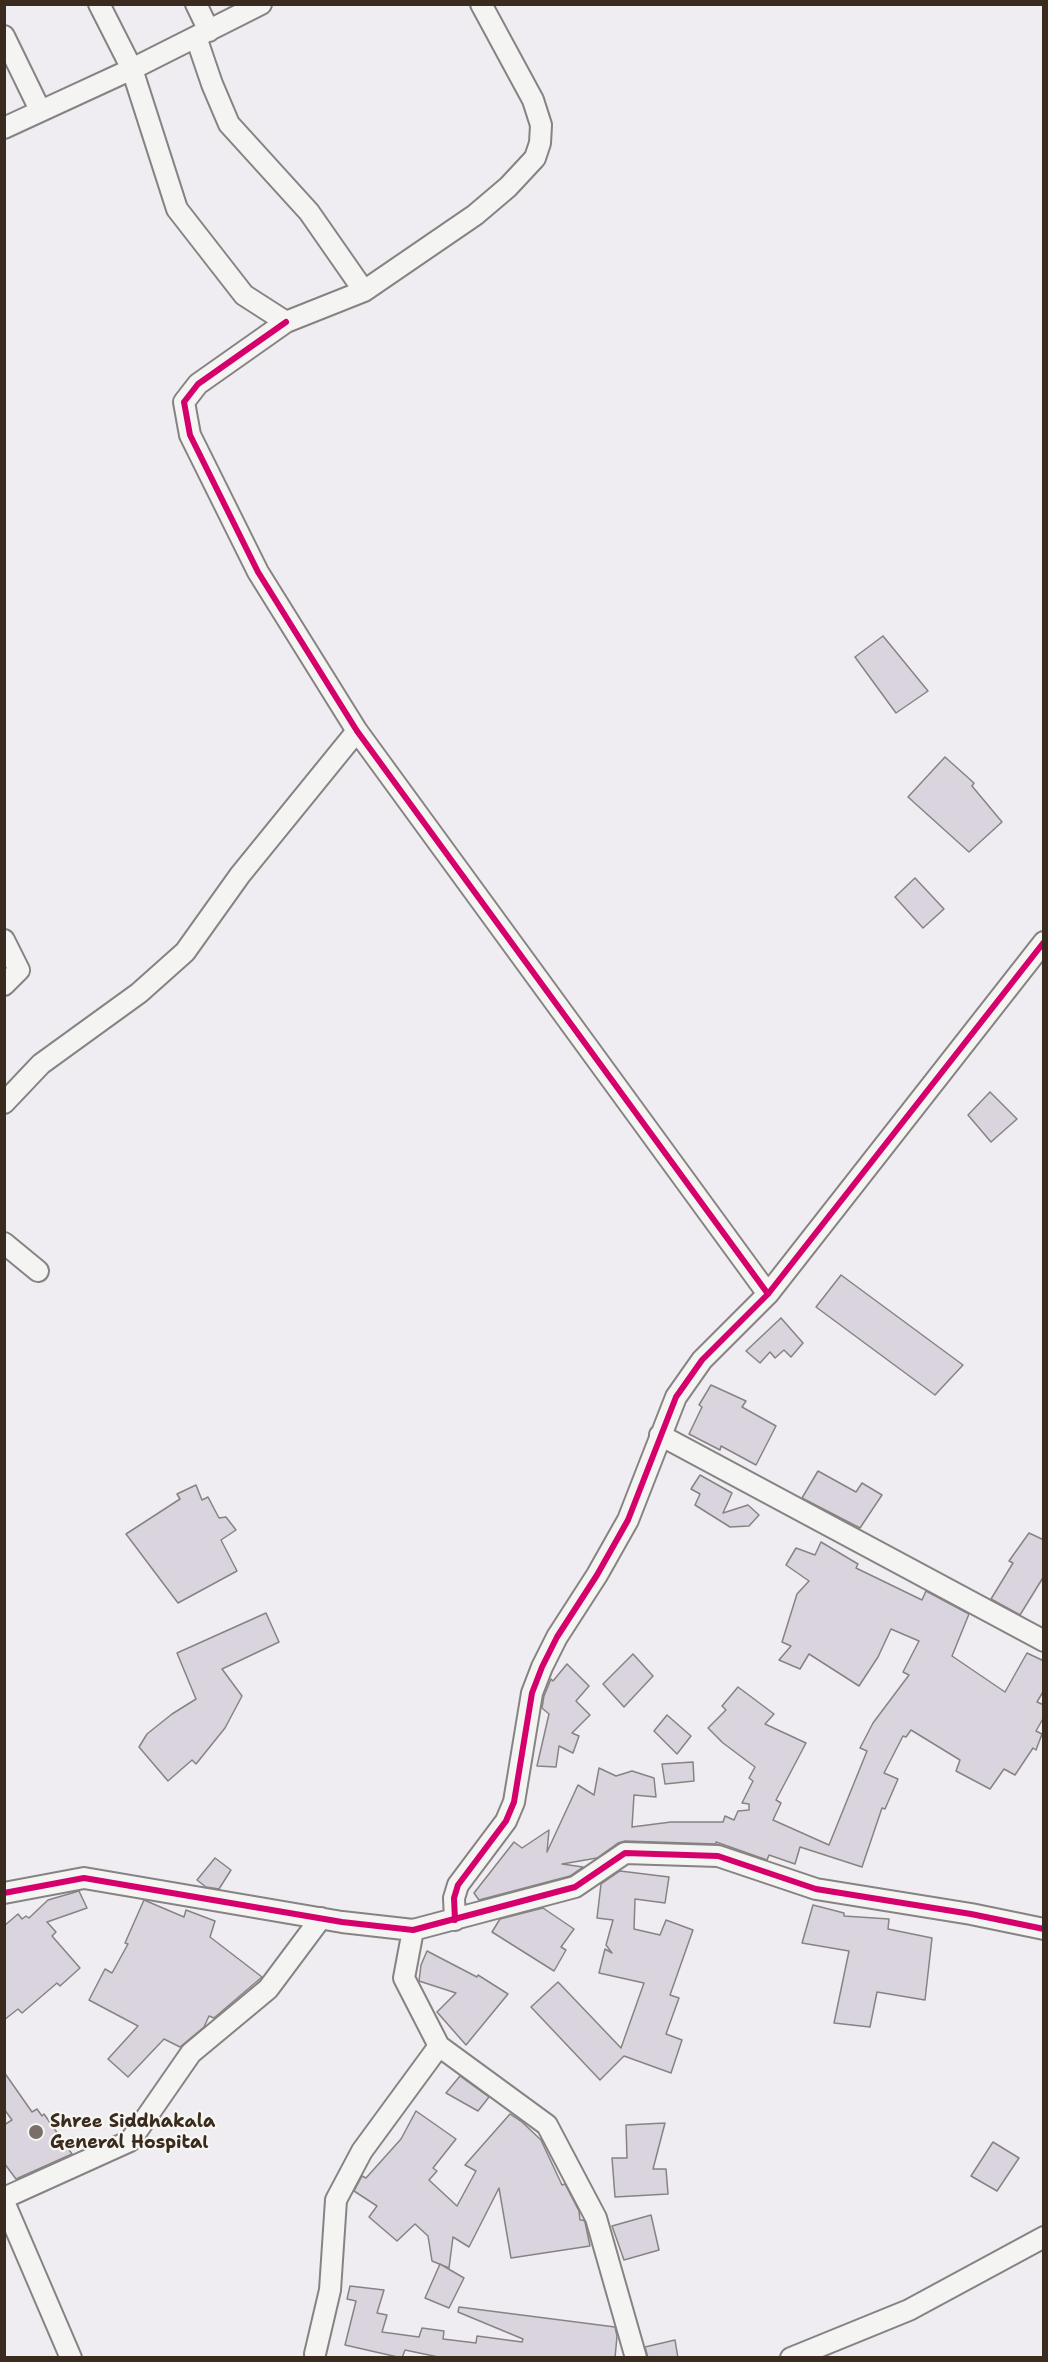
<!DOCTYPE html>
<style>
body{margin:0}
#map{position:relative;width:1048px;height:2362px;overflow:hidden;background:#efedf1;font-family:"Shantell Sans",sans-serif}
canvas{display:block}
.frame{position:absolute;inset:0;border:6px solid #3b2a1e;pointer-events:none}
</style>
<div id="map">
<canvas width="1048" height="2362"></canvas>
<div class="frame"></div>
</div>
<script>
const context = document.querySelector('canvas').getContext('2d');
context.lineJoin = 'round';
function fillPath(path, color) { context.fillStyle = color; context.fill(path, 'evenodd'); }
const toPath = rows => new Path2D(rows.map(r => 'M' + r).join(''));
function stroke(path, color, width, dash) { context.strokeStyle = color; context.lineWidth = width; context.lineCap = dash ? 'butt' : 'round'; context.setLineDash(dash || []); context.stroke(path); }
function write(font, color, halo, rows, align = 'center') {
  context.font = font + ' "Shantell Sans",sans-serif'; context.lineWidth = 4.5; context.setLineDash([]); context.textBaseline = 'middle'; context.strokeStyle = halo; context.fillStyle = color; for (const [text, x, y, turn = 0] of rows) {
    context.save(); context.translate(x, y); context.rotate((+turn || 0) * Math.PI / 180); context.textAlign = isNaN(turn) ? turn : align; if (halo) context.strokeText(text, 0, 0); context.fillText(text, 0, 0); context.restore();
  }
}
const building = toPath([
 [883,636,928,691,896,713,855,657,883,636],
 [945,757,974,783,972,786,1002,822,969,852,908,797,945,757],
 [915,878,944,909,923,928,895,897,915,878],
 [990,1092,1017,1119,991,1142,968,1115,990,1092],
 [841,1275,963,1365,935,1395,816,1307,841,1275],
 [781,1318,803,1343,791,1357,784,1350,775,1358,770,1352,760,1363,746,1351,781,1318],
 [711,1385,746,1401,742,1407,776,1426,756,1465,721,1446,720,1450,689,1434,702,1407,699,1405,711,1385],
 [818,1471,856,1492,862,1483,882,1495,860,1528,802,1498,818,1471],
 [700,1475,732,1493,723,1513,748,1505,759,1515,749,1526,730,1527,695,1505,700,1494,691,1489,700,1475],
 [196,1485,202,1500,208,1497,219,1518,226,1517,236,1530,221,1540,237,1571,178,1603,126,1534,180,1499,177,1494,196,1485],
 [1029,1533,1044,1540,1044,1576,1020,1615,991,1599,1013,1563,1009,1561,1029,1533],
 [821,1542,858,1564,856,1568,922,1600,926,1591,969,1614,952,1656,1005,1692,1027,1653,1044,1661,1044,1690,1037,1702,1044,1705,1044,1717,1036,1731,1042,1734,1036,1750,1033,1748,1015,1775,1004,1769,990,1789,956,1771,960,1760,911,1730,906,1737,903,1736,884,1773,898,1779,885,1809,882,1808,862,1867,800,1847,795,1864,769,1855,767,1860,716,1842,716,1844,625,1841,618,1843,597,1858,562,1864,583,1867,570,1876,479,1900,474,1893,514,1842,522,1848,549,1830,547,1852,578,1785,594,1795,599,1768,616,1776,632,1771,654,1778,656,1797,634,1795,632,1827,671,1822,723,1822,725,1816,734,1820,738,1811,749,1810,749,1804,742,1803,753,1781,749,1778,755,1767,723,1743,708,1728,726,1710,722,1706,738,1687,774,1714,765,1724,806,1743,776,1800,781,1803,773,1820,829,1845,867,1751,860,1748,873,1723,909,1675,903,1672,919,1641,891,1629,878,1657,859,1686,809,1654,800,1669,779,1660,791,1646,782,1642,797,1594,809,1581,786,1565,796,1548,815,1555,821,1542],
 [266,1613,279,1642,222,1669,242,1696,225,1728,196,1764,192,1760,168,1781,139,1747,147,1734,172,1714,196,1699,177,1653,266,1613],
 [633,1654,653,1676,624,1707,603,1684,633,1654],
 [567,1664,589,1686,576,1701,590,1715,572,1733,579,1736,573,1753,559,1746,556,1767,537,1766,549,1714,542,1708,544,1696,551,1679,553,1681,567,1664],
 [667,1715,691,1736,677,1754,654,1731,667,1715],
 [693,1762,694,1781,665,1784,662,1764,693,1762],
 [215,1858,231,1870,219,1889,206,1887,197,1880,215,1858],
 [620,1871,669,1877,665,1903,635,1899,634,1929,660,1935,666,1920,693,1930,670,1995,679,1998,666,2034,682,2040,671,2073,624,2056,600,2080,531,2007,558,1982,621,2048,644,1983,599,1973,605,1949,612,1953,606,1945,613,1920,597,1918,601,1884,620,1871],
 [79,1891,87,1908,47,1922,56,1932,52,1936,80,1968,60,1986,57,1983,22,2013,18,2009,4,2020,4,1926,18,1914,22,1919,26,1916,29,1918,48,1900,79,1891],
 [144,1900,184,1917,186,1910,215,1921,210,1937,262,1977,214,2018,209,2016,204,2027,180,2047,164,2039,128,2077,108,2059,138,2026,89,2000,105,1969,112,1973,128,1944,125,1943,144,1900],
 [813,1905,844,1913,844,1916,889,1919,888,1929,932,1938,925,2000,877,1992,870,2027,834,2023,849,1951,802,1943,813,1905],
 [543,1908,574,1929,561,1947,566,1950,554,1971,492,1932,500,1919,543,1908],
 [427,1951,477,1977,478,1975,508,1994,466,2045,437,2012,456,1993,419,1981,421,1965,427,1951],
 [4,2072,32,2112,37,2109,42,2116,44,2114,72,2154,16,2179,4,2163,4,2125,12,2120,4,2109,4,2072],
 [460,2076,489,2097,478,2111,446,2093,460,2076],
 [416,2111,456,2139,433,2168,437,2171,429,2180,457,2206,476,2171,465,2165,510,2114,522,2122,541,2140,562,2185,565,2184,579,2211,580,2220,583,2220,585,2222,590,2246,511,2258,499,2188,469,2247,453,2237,449,2268,432,2261,428,2236,415,2224,397,2241,369,2217,377,2206,354,2191,362,2176,366,2178,401,2139,416,2111],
 [665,2123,653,2169,666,2169,668,2194,615,2197,612,2158,627,2158,626,2125,665,2123],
 [993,2142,1019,2158,997,2191,971,2176,993,2142],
 [651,2215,659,2250,624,2260,612,2226,651,2215],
 [440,2264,464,2278,449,2308,425,2298,440,2264],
 [350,2286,384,2290,377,2313,387,2315,382,2332,419,2337,422,2328,444,2331,443,2339,476,2343,477,2336,522,2342,523,2339,458,2312,459,2307,615,2327,617,2336,615,2358,443,2358,405,2350,402,2358,345,2345,356,2301,347,2299,350,2286],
 [675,2340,678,2358,648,2358,645,2347,675,2340]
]);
fillPath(building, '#d9d4de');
stroke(building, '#878382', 1.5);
const minor = toPath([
 [99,4,132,69,177,209,244,295,286,322,364,291,475,215,508,187,535,158,540,143,541,125,533,100,481,4],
 [196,4,209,31],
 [4,36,40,110],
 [196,37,212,84,229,124,309,212,364,291],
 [4,128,132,69,261,4],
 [286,322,198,384,184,402,190,435,258,572,357,731,768,1294],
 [4,940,19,970,4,985],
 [4,1103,41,1064,139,993,185,952,240,875,357,731],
 [4,1243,38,1271],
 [660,1435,1044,1641],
 [4,1893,84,1878,342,1922,413,1930,575,1887,625,1853,718,1856,816,1889,971,1914,1044,1929],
 [455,1920,454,1898,458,1885,506,1821,514,1802,532,1693,542,1667,557,1637,597,1575,628,1520,676,1397,702,1360,768,1294,1044,942],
 [439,2046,547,2125,596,2218,636,2358],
 [4,2198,130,2141,191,2053,268,1989,321,1918],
 [4,2202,71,2358],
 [315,2354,330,2290,336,2200,362,2151,439,2046,404,1978,413,1930],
 [791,2358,909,2310,1044,2237]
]);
stroke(minor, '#878382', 24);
stroke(minor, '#f4f4f3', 20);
stroke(toPath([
 [286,322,198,384,184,402,190,435,258,572,357,731,768,1294],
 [4,1893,84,1878,342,1922,413,1930,575,1887,625,1853,718,1856,816,1889,971,1914,1044,1929],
 [455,1920,454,1898,458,1885,506,1821,514,1802,532,1693,542,1667,557,1637,597,1575,628,1520,676,1397,702,1360,768,1294,1044,942]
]), '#d6006c', 6);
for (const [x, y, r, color] of [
 [36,2132,8,"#7a6e68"]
]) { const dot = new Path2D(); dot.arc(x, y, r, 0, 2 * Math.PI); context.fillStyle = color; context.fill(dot); stroke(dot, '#f6f6f2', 2); }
write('bold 18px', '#3b2a1e', '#f6f6f2', [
 ["Shree Siddhakala",50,2122],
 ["General Hospital",50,2143]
], 'left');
</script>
